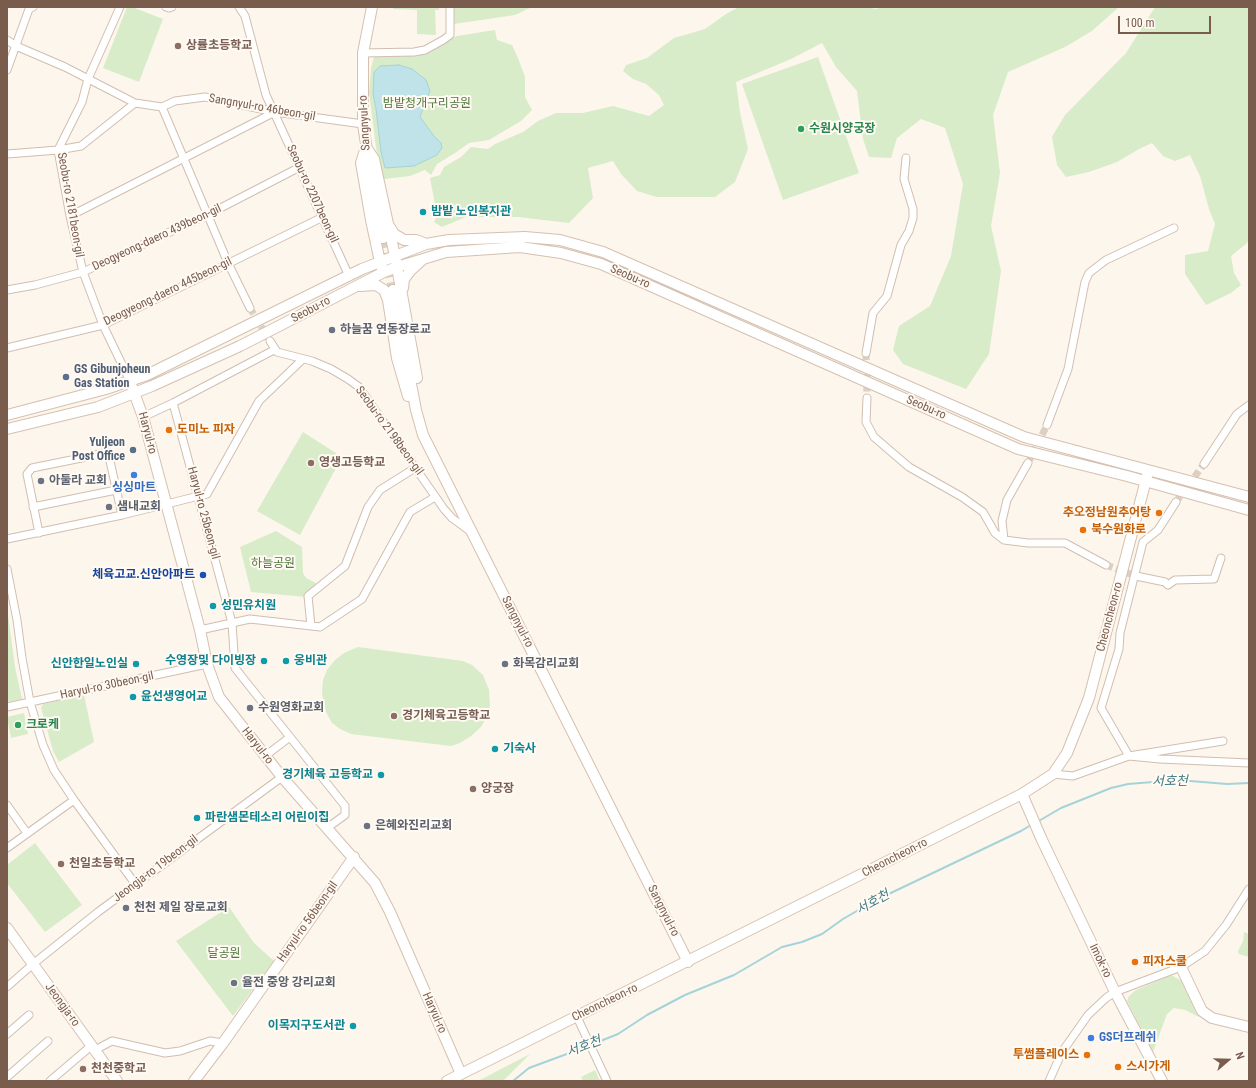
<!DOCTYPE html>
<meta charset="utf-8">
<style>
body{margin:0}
#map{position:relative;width:1256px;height:1088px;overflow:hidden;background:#fdf6ec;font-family:"Roboto Condensed",sans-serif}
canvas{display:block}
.frame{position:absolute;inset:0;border:8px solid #7a5c4d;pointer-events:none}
.north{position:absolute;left:1208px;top:1040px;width:40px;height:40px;-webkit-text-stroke:3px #fffaf3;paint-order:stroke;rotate:70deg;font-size:11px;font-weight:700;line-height:16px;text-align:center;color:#7a5c4d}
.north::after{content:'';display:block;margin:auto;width:14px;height:18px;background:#7a5c4d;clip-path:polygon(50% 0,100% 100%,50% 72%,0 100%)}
.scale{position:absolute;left:1118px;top:16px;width:93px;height:18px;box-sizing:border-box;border:2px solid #7a5c4d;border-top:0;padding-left:5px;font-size:12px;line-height:14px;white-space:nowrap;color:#7a5c4d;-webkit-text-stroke:3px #fffaf3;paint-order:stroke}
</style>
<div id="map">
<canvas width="1256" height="1088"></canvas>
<div class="frame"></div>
<div class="north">N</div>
<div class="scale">100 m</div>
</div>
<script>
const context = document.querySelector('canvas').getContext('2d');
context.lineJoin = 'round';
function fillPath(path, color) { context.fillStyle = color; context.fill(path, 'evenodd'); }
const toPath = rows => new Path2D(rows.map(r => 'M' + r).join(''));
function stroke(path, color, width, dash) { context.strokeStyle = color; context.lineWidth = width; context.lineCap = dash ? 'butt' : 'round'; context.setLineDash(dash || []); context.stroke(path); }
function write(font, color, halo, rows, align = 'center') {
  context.font = font + ' "Roboto Condensed","Noto Sans KR",sans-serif'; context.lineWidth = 4; context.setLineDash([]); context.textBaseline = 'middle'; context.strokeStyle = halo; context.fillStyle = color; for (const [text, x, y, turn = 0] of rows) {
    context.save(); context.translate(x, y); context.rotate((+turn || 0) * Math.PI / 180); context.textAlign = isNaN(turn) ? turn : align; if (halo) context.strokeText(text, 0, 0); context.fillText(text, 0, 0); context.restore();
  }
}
fillPath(toPath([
 [127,7,132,7,163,19,139,82,103,68],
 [393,7,439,7,439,10,435,10,436,35,417,34,417,10,393,9],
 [452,7,532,7,515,15,454,24],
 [739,7,869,7,875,9,884,7,1119,7,1092,31,1065,47,1008,72,993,115,1000,173,991,226,1001,271,989,354,966,389,903,364,893,350,899,326,930,306,951,256,963,184,945,128,921,119,897,138,891,158,869,157,863,139,857,91,836,67,822,43,791,59,736,82,740,112,748,149,735,182,715,197,657,197,637,191,621,174,613,161,588,168,593,198,569,223,518,217,466,217,442,227,434,222,437,215,430,178,440,175,444,167,461,157,471,147,488,149,495,144,523,132,538,121,556,113,583,113,613,106,649,116,664,105,659,95,646,84,633,79,623,71,626,65,647,58,674,38,705,29,726,14],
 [1155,7,1249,7,1249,240,1246,244,1231,256,1234,273,1241,285,1231,293,1206,305,1185,274,1185,255,1208,251,1215,224,1209,209,1200,176,1190,155,1175,161,1163,156,1152,143,1139,149,1117,162,1089,172,1066,177,1057,165,1052,137,1065,115,1126,53],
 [495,30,497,40,512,45,518,58,525,77,525,97,532,110,521,121,489,140,469,143,455,153,437,164,431,175,425,170,410,176,384,179,376,148,369,92,371,68,376,49,401,50,427,47,457,36],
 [818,57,859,173,783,200,742,84],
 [303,432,342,457,300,535,257,511],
 [276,531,302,547,303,573,306,578,318,584,306,597,251,592,240,547],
 [7,607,15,667,22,699,7,702],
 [358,647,463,661,472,665,483,675,489,690,490,706,485,720,481,727,471,736,460,743,451,746,351,734,340,729,332,723,326,712,322,694,323,680,327,670,335,660,344,653],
 [84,695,94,742,59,762,53,751,41,708,43,704],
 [24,713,28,734,11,738,7,717],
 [35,843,82,905,45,932,7,883,7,865],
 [229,907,254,943,274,961,233,1016,176,941],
 [1244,932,1249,934,1249,957,1239,954,1238,951,1243,941],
 [1171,975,1182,981,1199,1017,1185,1010,1174,1008,1167,1014,1153,1052,1127,1001,1129,996,1136,990],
 [530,1054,503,1081,478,1081],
 [595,1070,600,1081,583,1081,581,1077]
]), '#d8ecc9');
const water = toPath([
 [399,65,412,69,426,80,430,91,420,117,434,136,441,143,442,148,437,155,414,166,385,168,381,152,376,109,373,94,374,72,380,66,399,65]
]);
fillPath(water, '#bfe3e8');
stroke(water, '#a5d3da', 1);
stroke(toPath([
 [1037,822,1061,808,1111,788,1128,784,1178,780,1227,784,1249,783],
 [513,1081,529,1068,583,1048,618,1034,647,1015,685,995,734,975,782,947,802,942,822,934,843,919,874,901,1021,831,1031,825]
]), '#a5d3da', 2);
stroke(toPath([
 [250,308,270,341],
 [866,353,867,398],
 [1028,463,1047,425],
 [1176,502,1204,464],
 [1106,565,1136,576]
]), '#dcd0c4', 7, [7, 3.5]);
stroke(toPath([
 [383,238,393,290]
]), '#dcd0c4', 10, [10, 5]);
const street = toPath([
 [120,7,88,79,82,102,58,150,70,216,83,272,103,325,130,381],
 [166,7,169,8,172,7],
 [239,7,245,16,266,95,349,276],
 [7,40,16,46,65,67,135,103],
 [363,53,414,52,425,50,443,40,450,35,450,7],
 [7,70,29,9,33,7],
 [162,107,228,263,250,308],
 [162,107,175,101,205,97,275,112,363,124],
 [7,154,58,150,81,146,135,103,162,107],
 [70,216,275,112],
 [7,290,35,285,83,272,207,215,300,167],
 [270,341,277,352,312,361,331,369,348,379,359,387,444,509,452,518,471,532],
 [7,348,103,325,323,217],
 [866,353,873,313,887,296,901,245,909,231,913,218,913,209,904,179,906,158],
 [867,398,866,422,874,437,909,467,962,497,983,512,995,533,1004,540,1028,543,1065,543,1106,565],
 [173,403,232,623,235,668,345,806,345,815,327,828],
 [143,417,173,403,274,350],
 [1047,425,1068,369,1085,282,1089,273,1106,260,1174,228],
 [1204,464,1237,414,1249,405],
 [1176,502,1158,530,1143,542,1120,633,1119,649,1101,708,1129,756,1223,741],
 [33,507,116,490],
 [39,533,27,474,32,468,91,456,108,452,122,515],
 [7,539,122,515,207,494,259,401,303,359],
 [1004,540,1002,521,1007,500,1028,463],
 [7,569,17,620,22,658,30,702,43,745,54,770,74,800,136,885],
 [1136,576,1165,582,1168,585,1175,580,1214,579,1221,558],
 [311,626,308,596,345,566,368,507,380,490,415,468],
 [200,630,250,619,320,627,362,599,410,512,435,497],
 [7,707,207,664],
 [265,756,290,737],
 [1053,774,1073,776,1129,756,1160,759,1249,763],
 [7,805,27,833],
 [7,848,74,800],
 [7,987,33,964,98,912,282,777],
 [577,1017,607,1081],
 [7,1034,29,1015],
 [95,1050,112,1041,165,1053,180,1051,210,1041,223,1043],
 [7,1077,48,1041],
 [50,1081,91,1046],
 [1049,1081,1062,1052,1088,1015,1106,998,1115,992,1181,967,1205,951,1226,925,1249,889]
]);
const secondary = toPath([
 [372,7,363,53,363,124,371,177,383,238],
 [366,147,374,159,395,256,417,378],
 [365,150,361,163,371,220,380,262,382,268],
 [389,226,394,234,404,240,416,240,426,244],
 [360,286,376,285,384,290,388,300,397,358,408,396],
 [403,288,404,279,411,270,421,261],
 [393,290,416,410,423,435,688,962],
 [132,387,143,417,200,630,207,664,219,697,282,777,375,883,390,912,461,1074],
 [7,415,106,389,147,375,362,269,426,244,449,240,525,237,560,240,603,252,1024,437,1249,497],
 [7,429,98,407,152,386,240,346,384,272,397,267,446,252,520,247,561,253,601,264,1018,449,1127,476,1249,510],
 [1022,794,1042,840,1115,992,1162,1081],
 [7,928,117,1081],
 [1181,967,1202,1011,1212,1018,1249,1027],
 [194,1081,223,1043,354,857],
 [447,1081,1022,794,1053,774,1067,753,1089,698,1147,476]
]);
stroke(street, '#d1beb0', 9);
stroke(secondary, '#d6c0b0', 12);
stroke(street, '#fff', 7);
stroke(secondary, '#fff', 10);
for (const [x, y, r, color] of [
 [178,46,4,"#8d6e63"],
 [801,129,4,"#2e9e5b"],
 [423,212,4,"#0f9aa8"],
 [332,330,4,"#6b7280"],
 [66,377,4,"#5c6f8a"],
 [169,430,4,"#e8710a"],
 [133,450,4,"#5c6f8a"],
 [311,463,4,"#8d6e63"],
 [134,475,4,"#3f7fe0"],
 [41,481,4,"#6b7280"],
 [109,507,4,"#6b7280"],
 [1159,513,4,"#e8710a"],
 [1083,530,4,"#e8710a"],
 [203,575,4,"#1a4fb4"],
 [213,606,4,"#0f9aa8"],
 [264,661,4,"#0f9aa8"],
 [286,661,4,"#0f9aa8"],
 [136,664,4,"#0f9aa8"],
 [505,664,4,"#6b7280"],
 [133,697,4,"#0f9aa8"],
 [250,708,4,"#6b7280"],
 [394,716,4,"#8d6e63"],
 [18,725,4,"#2e9e5b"],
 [495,749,4,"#0f9aa8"],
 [381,775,4,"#0f9aa8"],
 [473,789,4,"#8d6e63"],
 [197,818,4,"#0f9aa8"],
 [367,826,4,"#6b7280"],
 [61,864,4,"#8d6e63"],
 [126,908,4,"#6b7280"],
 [1135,962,4,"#e8710a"],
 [234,983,4,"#6b7280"],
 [353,1026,4,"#0f9aa8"],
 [1091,1038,4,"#3f7fe0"],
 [1087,1055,4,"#e8710a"],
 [1118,1067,4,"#e8710a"],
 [83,1069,4,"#8d6e63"]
]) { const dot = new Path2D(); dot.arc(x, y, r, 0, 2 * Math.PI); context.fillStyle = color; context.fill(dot); stroke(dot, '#fffaf3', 1.5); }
write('bold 12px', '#785e54', '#fffaf3', [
 ["상률초등학교",186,46],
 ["영생고등학교",319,463],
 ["경기체육고등학교",402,716],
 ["양궁장",481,789],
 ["천일초등학교",69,864],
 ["천천중학교",91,1069]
], 'left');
write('12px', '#537a41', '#fffaf3', [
 ["밤밭청개구리공원",427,104],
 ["하늘공원",273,564],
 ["달공원",224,954]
]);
write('12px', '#7a5c4d', '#fffaf3', [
 ["Sangnyul-ro 46beon-gil",262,108,10],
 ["Sangnyul-ro",365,123,-93],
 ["Seobu-ro 2207beon-gil",312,194,65],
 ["Seobu-ro 2181beon-gil",70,205,80],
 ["Deogyeong-daero 439beon-gil",157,238,-25],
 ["Seobu-ro",630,277,24],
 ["Deogyeong-daero 445beon-gil",168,292,-26],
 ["Seobu-ro",311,310,-28],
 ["Seobu-ro",926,408,24],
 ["Seobu-ro 2198beon-gil",389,431,54],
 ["Haryul-ro",147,433,75],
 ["Haryul-ro 25beon-gil",203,513,75],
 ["Cheoncheon-ro",1110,617,-75],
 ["Sangnyul-ro",517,622,63],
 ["Haryul-ro 30beon-gil",107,686,-12],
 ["Haryul-ro",257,746,52],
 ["Cheoncheon-ro",895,858,-27],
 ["Jeongja-ro 19beon-gil",156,869,-37],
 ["Sangnyul-ro",663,911,63],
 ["Haryul-ro 56beon-gil",308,922,-55],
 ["Imok-ro",1100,961,64],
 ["Cheoncheon-ro",605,1003,-26],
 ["Jeongja-ro",62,1005,54],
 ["Haryul-ro",434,1013,66]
]);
write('bold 12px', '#27864d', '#fffaf3', [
 ["수원시양궁장",809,129],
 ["크로케",26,725]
], 'left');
write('bold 12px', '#0d838f', '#fffaf3', [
 ["밤밭 노인복지관",431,212],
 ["성민유치원",221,606],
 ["수영장및 다이빙장",256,661,"right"],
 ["웅비관",294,661],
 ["신안한일노인실",128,664,"right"],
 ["윤선생영어교",141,697],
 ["기숙사",503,749],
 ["경기체육 고등학교",373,775,"right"],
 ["파란샘몬테소리 어린이집",205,818],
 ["이목지구도서관",345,1026,"right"]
], 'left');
write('bold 12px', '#5b616d', '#fffaf3', [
 ["하늘꿈 연동장로교",340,330],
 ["아둘라 교회",49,481],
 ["샘내교회",117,507],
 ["화목감리교회",513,664],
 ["수원영화교회",258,708],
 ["은혜와진리교회",375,826],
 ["천천 제일 장로교회",134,908],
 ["율전 중앙 강리교회",242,983]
], 'left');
write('bold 12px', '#4e5e75', '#fffaf3', [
 ["GS Gibunjoheun",74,370],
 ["Gas Station",74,384],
 ["Yuljeon",125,443,"right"],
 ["Post Office",125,457,"right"]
], 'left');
write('bold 12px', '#c56008', '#fffaf3', [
 ["도미노 피자",177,430],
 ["추오정남원추어탕",1151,513,"right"],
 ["북수원화로",1091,530],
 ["피자스쿨",1143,962],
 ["투썸플레이스",1079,1055,"right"],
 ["스시가게",1126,1067]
], 'left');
write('bold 12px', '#366cbe', '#fffaf3', [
 ["싱싱마트",134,488],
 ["GS더프레쉬",1099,1038,"left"]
]);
write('bold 12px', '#164399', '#fffaf3', [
 ["체육고교.신안아파트",195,575]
], 'right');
write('italic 13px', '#437c86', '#fffaf3', [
 ["서호천",1170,782,-1],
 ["서호천",873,903,-29],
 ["서호천",584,1047,-21]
]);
</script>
